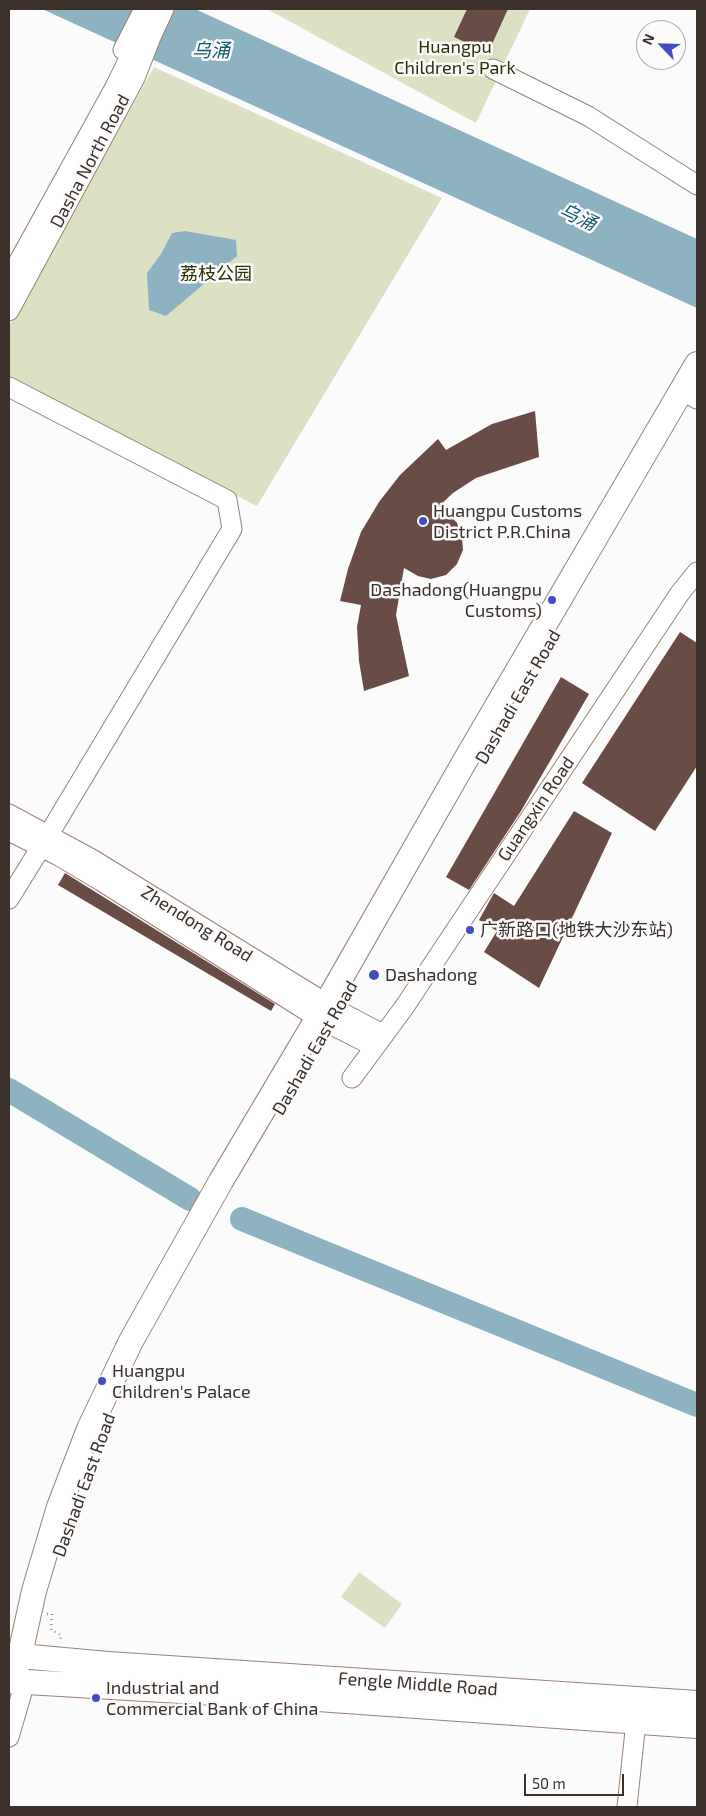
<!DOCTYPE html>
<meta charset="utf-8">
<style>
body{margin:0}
#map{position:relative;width:706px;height:1816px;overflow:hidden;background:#fbfbfb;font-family:"Exo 2",sans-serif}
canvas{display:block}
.frame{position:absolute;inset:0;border:10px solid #3c302a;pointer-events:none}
.north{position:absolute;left:636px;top:20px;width:50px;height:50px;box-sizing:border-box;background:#fbfbfb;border:1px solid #afaaa7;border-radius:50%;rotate:294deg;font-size:14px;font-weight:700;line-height:20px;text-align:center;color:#3c302a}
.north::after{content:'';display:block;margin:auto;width:18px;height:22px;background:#414dc1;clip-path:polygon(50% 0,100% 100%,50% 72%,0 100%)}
.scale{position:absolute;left:524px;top:1774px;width:100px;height:22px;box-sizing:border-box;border:2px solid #3c302a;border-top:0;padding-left:6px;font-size:15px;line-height:18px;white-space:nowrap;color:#3c302a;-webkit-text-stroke:4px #fbfbfb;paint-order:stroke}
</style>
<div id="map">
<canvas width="706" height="1816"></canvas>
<div class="frame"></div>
<div class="north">N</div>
<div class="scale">50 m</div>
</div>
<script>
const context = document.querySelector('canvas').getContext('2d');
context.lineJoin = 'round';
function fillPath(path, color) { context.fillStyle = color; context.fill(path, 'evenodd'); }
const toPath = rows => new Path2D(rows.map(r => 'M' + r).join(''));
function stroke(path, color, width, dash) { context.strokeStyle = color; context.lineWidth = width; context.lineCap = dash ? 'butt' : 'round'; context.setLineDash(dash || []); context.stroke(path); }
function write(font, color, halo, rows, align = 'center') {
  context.font = font + ' "Exo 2","Noto Sans SC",sans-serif'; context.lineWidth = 5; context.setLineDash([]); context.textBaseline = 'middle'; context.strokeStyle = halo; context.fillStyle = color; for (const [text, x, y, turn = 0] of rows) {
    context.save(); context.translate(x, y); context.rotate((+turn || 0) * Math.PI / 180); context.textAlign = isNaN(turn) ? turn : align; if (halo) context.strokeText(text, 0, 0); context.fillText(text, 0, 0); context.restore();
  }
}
fillPath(toPath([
 [267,9,530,9,476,123],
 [154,67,442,198,257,506,9,382,9,326],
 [359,1572,402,1604,385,1628,341,1597]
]), '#dce1c3');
fillPath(toPath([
 [42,9,195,9,697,239,697,308],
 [185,231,236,240,237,256,166,316,149,310,147,273,161,254,172,233]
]), '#8db2c1');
stroke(toPath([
 [9,1090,190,1199],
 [242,1219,697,1405]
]), '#8db2c1', 24);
fillPath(toPath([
 [467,9,508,9,488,53,454,37],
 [535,411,539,457,476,478,453,493,435,510,450,515,457,523,462,537,463,550,457,564,446,575,431,579,418,576,404,568,396,615,409,676,364,691,359,661,357,627,361,605,340,601,348,569,361,532,379,502,400,475,438,439,446,450,492,424],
 [680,632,697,643,697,766,655,831,582,783],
 [561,677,589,694,521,811,469,890,446,877],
 [574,811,612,833,539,988,484,952,497,931,479,920,494,893,514,906],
 [65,873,275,1004,271,1011,58,885]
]), '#694c46');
const minor = toPath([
 [123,50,144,9],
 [493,69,588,116,697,185],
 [9,279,115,87,138,40],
 [9,311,135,78,151,37,164,9],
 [9,387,227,500,232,529,49,834,9,899],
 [682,390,697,399],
 [9,814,92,859,337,1010,384,1035],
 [9,831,59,856,101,881,318,1018,375,1047],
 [352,1078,405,1006,680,593,697,572],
 [9,1737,25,1682],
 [627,1807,636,1721]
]);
const major = toPath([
 [9,1655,108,1664,697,1703],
 [9,1681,318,1699,697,1726],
 [14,1681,34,1591,59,1507,89,1429,131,1341,221,1181,326,1004,466,759,697,364]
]);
stroke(minor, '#9c8071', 21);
stroke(major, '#9c8071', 26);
stroke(toPath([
 [47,1614,52,1614,51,1630,61,1635,60,1642]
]), '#99928f', 2.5, [1, 4]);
stroke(minor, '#fff', 19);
stroke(major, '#fff', 24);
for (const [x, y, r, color] of [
 [423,521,5,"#414dc1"],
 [552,600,5,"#414dc1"],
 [470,930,5,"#414dc1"],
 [374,975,6,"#414dc1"],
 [102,1381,5,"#414dc1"],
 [96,1698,5,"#414dc1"]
]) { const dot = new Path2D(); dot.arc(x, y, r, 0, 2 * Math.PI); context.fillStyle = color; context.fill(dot); stroke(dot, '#fbfbfb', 2); }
write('18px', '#2c3006', '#fbfbfb', [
 ["Huangpu",455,47],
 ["Children's Park",455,68],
 ["荔枝公园",216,274]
]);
write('18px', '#3c302a', '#fbfbfb', [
 ["Dasha North Road",90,161,-62],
 ["Dashadi East Road",518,697,-60],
 ["Guangxin Road",536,809,-56],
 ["Zhendong Road",197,924,32],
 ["Dashadi East Road",315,1048,-60],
 ["Dashadi East Road",84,1485,-70],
 ["Fengle Middle Road",418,1684,4]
]);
write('18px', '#3c302a', '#fbfbfb', [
 ["Huangpu Customs",433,511],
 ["District P.R.China",433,532],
 ["Dashadong(Huangpu",542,590,"right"],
 ["Customs)",542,611,"right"],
 ["广新路口(地铁大沙东站)",480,930],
 ["Dashadong",385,975],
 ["Huangpu",112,1371],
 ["Children's Palace",112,1392],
 ["Industrial and",106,1688],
 ["Commercial Bank of China",106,1709]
], 'left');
write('italic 19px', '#155b72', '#fbfbfb', [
 ["乌涌",211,51],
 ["乌涌",578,217,25]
]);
</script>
